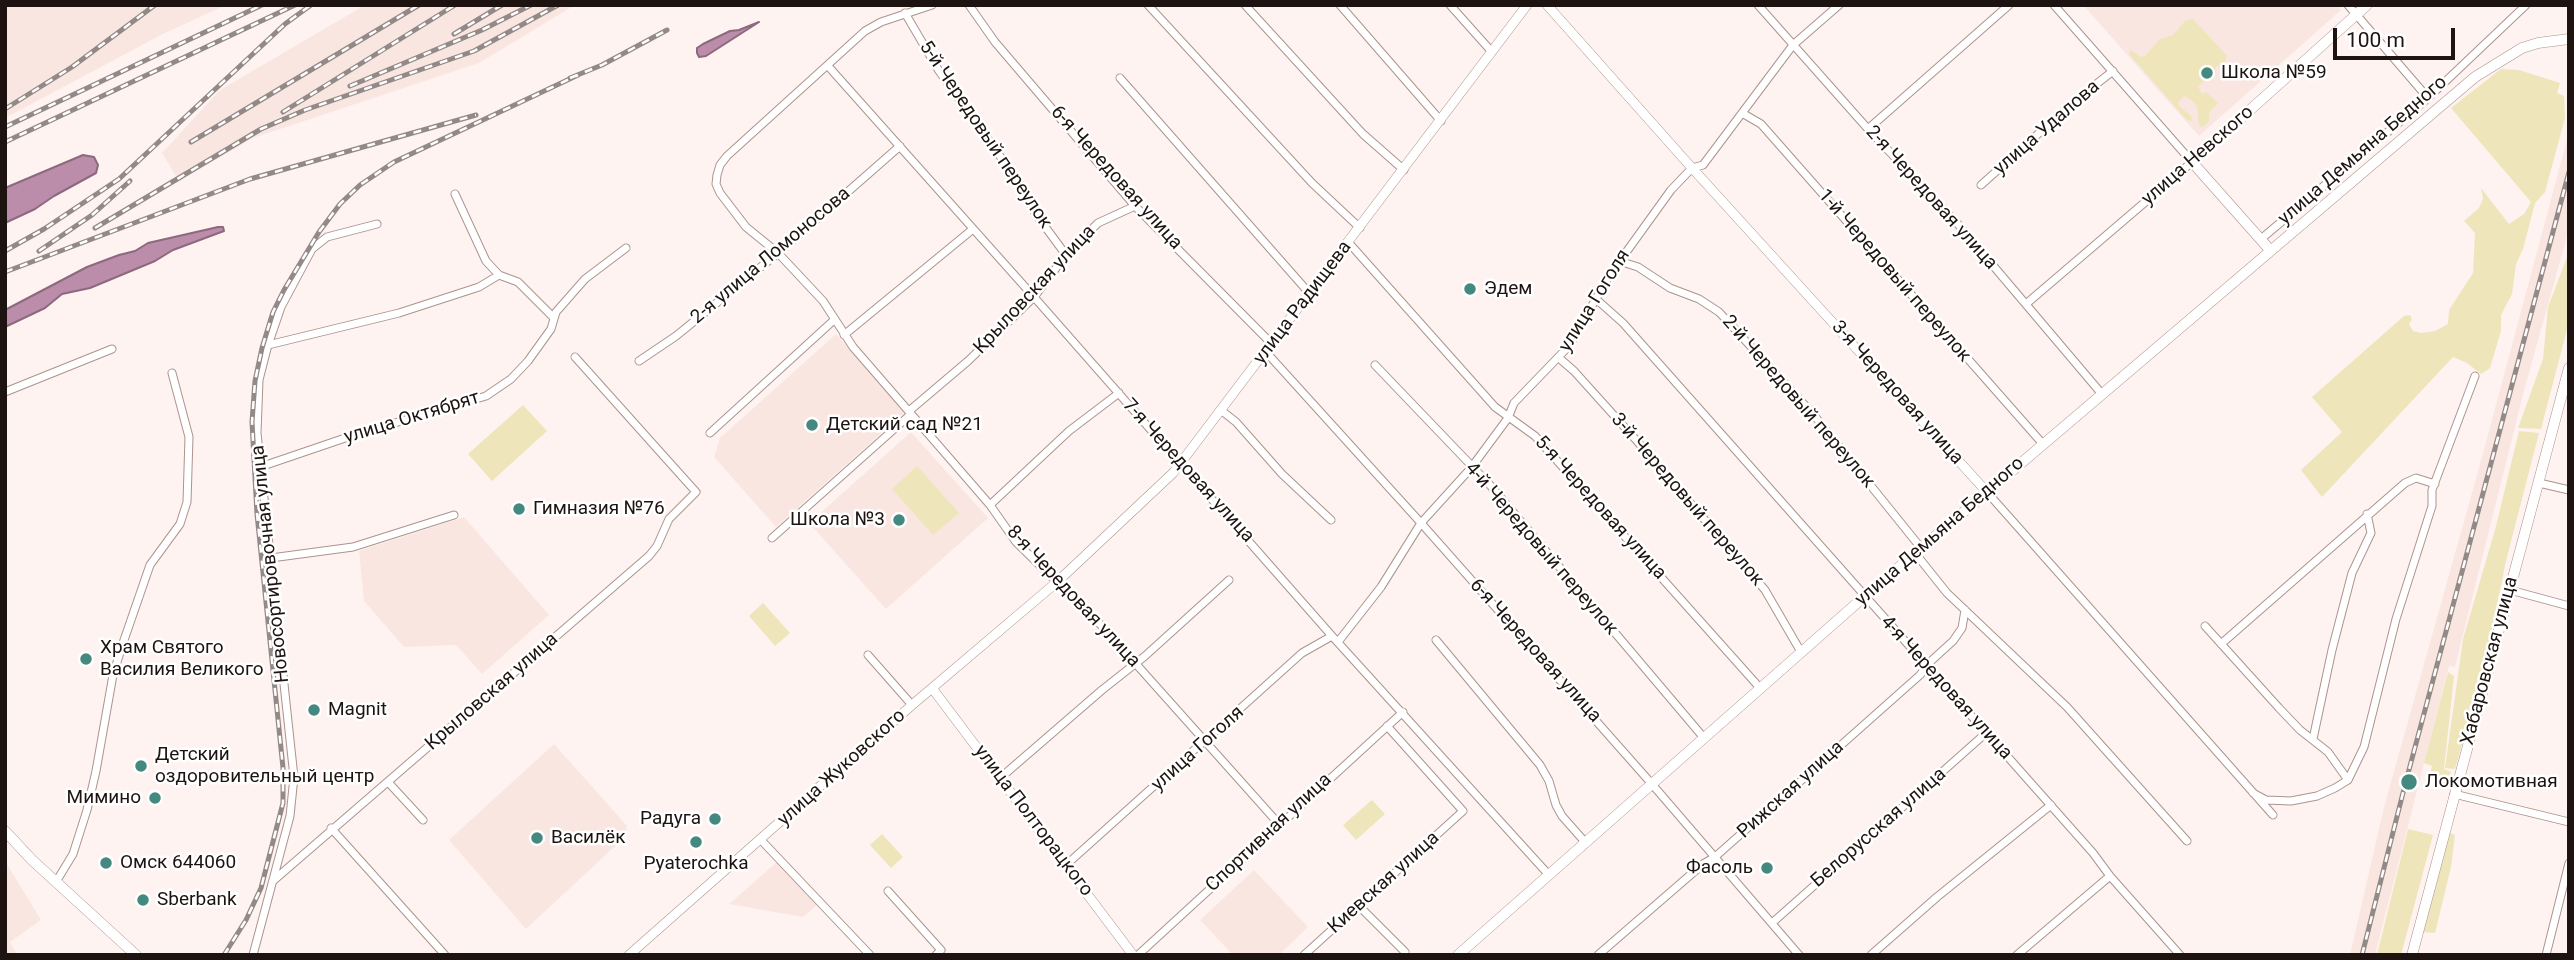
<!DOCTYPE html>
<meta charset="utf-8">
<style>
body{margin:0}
#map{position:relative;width:2574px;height:960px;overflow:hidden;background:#fef3f0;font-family:Roboto,sans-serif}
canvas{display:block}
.frame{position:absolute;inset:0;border:7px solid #1d1411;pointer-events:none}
.scale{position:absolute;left:2333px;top:28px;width:122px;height:32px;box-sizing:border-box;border:4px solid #1d1411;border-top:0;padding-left:9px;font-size:21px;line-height:24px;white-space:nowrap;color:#1d1411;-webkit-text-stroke:5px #fff;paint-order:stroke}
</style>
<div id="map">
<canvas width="2574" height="960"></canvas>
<div class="frame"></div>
<div class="scale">100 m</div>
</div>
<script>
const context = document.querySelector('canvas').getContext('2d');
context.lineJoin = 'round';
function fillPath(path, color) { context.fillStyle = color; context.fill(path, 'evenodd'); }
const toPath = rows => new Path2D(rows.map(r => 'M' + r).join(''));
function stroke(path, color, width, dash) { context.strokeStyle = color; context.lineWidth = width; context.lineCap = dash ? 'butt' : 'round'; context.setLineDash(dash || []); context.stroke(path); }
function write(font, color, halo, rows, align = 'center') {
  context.font = font + ' Roboto,sans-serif'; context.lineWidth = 5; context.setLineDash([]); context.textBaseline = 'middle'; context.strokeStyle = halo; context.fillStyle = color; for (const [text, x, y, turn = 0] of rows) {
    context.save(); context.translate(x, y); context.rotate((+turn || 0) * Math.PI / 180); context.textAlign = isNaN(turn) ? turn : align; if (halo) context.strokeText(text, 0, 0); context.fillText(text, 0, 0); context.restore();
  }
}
fillPath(toPath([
 [5,5,226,5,163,34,5,118],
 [365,5,575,5,479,63,253,138,179,181,162,153,220,90],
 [2083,5,2337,5,2341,10,2199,136],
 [2569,132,2569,229,2524,391,2455,667,2449,666,2375,955,2350,955,2384,807,2482,457],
 [836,334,905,412,776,527,714,457,720,438],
 [911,432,988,518,886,609,809,523],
 [464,517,549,615,482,674,456,645,404,647,364,601,359,551],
 [554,744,627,826,626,836,526,929,449,840],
 [5,861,41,920,10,942,17,955,5,955],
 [777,862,817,905,803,917,729,904],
 [1254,870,1308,927,1279,955,1233,955,1200,920]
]), '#fae6e0');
fillPath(toPath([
 [2193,19,2227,56,2224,63,2216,67,2215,75,2203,81,2198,87,2202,94,2206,92,2218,103,2209,112,2209,121,2203,127,2199,125,2197,107,2192,100,2184,96,2178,102,2179,106,2191,116,2192,121,2187,120,2129,54,2130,50,2141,57,2145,56,2160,39,2173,35,2185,21],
 [2501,69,2519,70,2560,83,2557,93,2564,96,2565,118,2545,192,2535,203,2523,249,2516,264,2512,294,2501,315,2501,331,2490,368,2481,374,2467,363,2453,357,2322,497,2301,470,2342,432,2312,397,2404,316,2410,315,2412,320,2409,324,2413,331,2421,333,2435,331,2448,324,2449,310,2473,273,2475,233,2464,221,2479,208,2483,199,2481,188,2509,224,2524,214,2531,202,2451,108],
 [2569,252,2569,322,2541,429,2518,428,2543,359,2548,307],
 [523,405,547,431,492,481,468,454],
 [2519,431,2539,433,2506,561,2486,658,2455,769,2445,768,2463,639,2495,530],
 [917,466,959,513,933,535,892,489],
 [763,603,790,633,775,646,749,616],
 [2448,672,2454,676,2444,769,2451,772,2446,785,2433,781,2434,776,2430,775,2432,766,2424,763],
 [1372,800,1385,814,1356,840,1343,825],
 [2408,829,2433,835,2401,955,2377,955],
 [2448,832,2455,835,2451,867,2435,933,2422,932],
 [882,834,903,857,891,868,870,845]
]), '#efe5bb');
const water = toPath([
 [759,22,706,56,699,57,697,53,697,48,703,44,730,31,739,30,759,22],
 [83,155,94,157,98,165,96,173,54,196,35,209,5,223,5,188,83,155],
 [218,227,223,227,224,231,173,250,155,261,90,288,62,294,45,308,5,327,5,310,87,267,119,255,135,251,148,243,218,227]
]);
fillPath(water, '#bb8dab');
stroke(water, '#8c697d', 2);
const minor = toPath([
 [932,5,881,22,865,31,727,156,720,165,717,175,716,184,720,193,746,227,778,253,823,301,853,347,990,505,1016,542,1103,627,1278,823],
 [969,5,995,42,1135,206,1272,344],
 [1148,5,1312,183,1360,228],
 [1245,5,1363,134,1404,170],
 [1340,5,1441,121],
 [1450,5,1492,52],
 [1758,5,1868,129,1957,223,2101,393],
 [2348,5,2428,98],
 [905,13,939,71,1020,184,1035,213,1066,255],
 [828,66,1034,297,1332,636,1548,874],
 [1120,78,1310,294],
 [1742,113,1761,124,2042,443],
 [1868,129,2009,5],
 [1981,185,2076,100,2113,71],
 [455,194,486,261,499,275,518,282,553,317],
 [2261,239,2428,98,2526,5],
 [1349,243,1495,407,1535,436,1760,688],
 [1619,261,1638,267,1670,288,1699,299,1719,312,1813,414,1921,548],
 [1596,299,1623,323,2093,853,2110,876,2180,955],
 [2026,304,2192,162,2054,5],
 [844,335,973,229],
 [268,345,399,313,479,287,499,275],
 [1266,352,1421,523,1651,783,1799,955],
 [1559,358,1574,371,1637,441,1765,590,1801,652],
 [639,361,676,336,778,253,900,146],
 [1375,365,1490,485,1704,738],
 [5,392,112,349],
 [909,411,968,361,1034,297,1066,255,1098,223,1135,206],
 [1222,411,1236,422,1282,474,1331,520],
 [710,433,834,320],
 [260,467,351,436,486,396,511,379,528,361,551,329,556,312,585,279,626,248],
 [2539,483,2569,490],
 [1986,491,2273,815],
 [990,505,1069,431,1119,393],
 [772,538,911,414],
 [1915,553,1947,593,2067,707,2187,841],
 [271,558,353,547,454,515],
 [2510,590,2569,606],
 [2205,626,2279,708,2300,730,2328,752,2348,780],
 [1436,640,1540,765,1549,781,1556,805,1562,816,1585,842],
 [1338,642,1381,587,1421,523,1471,468,1508,418,1514,403,1569,346,1609,276,1671,190,1692,168,1703,165,1793,45,1839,5],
 [2221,644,2405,483,2416,478,2435,484],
 [868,655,912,705],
 [2313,739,2332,650,2352,573,2371,533,2367,514],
 [999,779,1102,690,1145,656,1229,580],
 [388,782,423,820],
 [2253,793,2266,800,2291,801,2317,796,2335,788,2348,780,2364,747,2396,619,2432,506,2432,490,2475,376],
 [2454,794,2569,822],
 [331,828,445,955],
 [761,840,870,955],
 [1066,865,1302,653,1332,636],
 [274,880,649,556,657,546,669,519,696,492,575,357],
 [56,882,73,854,87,810,96,771,113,675,123,643,150,565,180,524,187,502,189,437,172,373],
 [888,891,941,950,936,955],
 [1358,905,1405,952],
 [1772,923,1986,733],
 [253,955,290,816,294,777,257,433,259,380,268,345,281,307,312,249,327,237,377,224],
 [1138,955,1403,712],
 [1304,955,1463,811,1387,726],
 [1598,955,1703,864,1715,857,1920,675,1931,661,1953,641,1962,628,1965,610],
 [1871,955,1937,897,2051,805],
 [2017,955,2110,876],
 [2546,955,2569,863]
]);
const tertiary = toPath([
 [1547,5,1692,168,1986,491],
 [932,688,1133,955],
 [629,955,912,705,1057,582,1173,473,1527,5]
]);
const secondary = toPath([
 [2270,250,2192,162,2367,5],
 [5,831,32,860,136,955],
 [1458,955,1865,596,2475,77,2522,48,2538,43,2569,39],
 [2412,955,2569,368]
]);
stroke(minor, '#ac948d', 9);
stroke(tertiary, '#ac948d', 10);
stroke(secondary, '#ac948d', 11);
stroke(minor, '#fff', 7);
stroke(tertiary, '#fff', 9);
stroke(secondary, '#fff', 10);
const rail = toPath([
 [454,34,502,5],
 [570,78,602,65,667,30],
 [350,86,482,30,531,5],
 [5,109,72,67,155,5],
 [283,112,455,5],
 [5,127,262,5],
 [5,142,295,5],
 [191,142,419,5],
 [95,228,261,129,305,110,474,51,558,5],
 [5,251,44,229,119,179,285,24,311,5],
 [39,251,92,215,130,181],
 [5,272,250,179,476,115],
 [224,955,246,920,261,888,283,803,283,768,257,514,252,422,255,381,262,348,273,312,284,290,319,232,340,204,360,185,394,162,578,75],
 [2362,955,2406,781,2569,172]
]);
stroke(rail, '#938986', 5);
stroke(rail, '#fff', 2.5, [8]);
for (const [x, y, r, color] of [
 [2207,73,7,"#43897f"],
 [1470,289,7,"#43897f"],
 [812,425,7,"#43897f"],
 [519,509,7,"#43897f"],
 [899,520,7,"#43897f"],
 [86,659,7,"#43897f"],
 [314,710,7,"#43897f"],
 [141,766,7,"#43897f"],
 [2409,782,9,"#43897f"],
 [155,798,7,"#43897f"],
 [715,819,7,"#43897f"],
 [537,838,7,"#43897f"],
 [696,842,7,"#43897f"],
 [106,863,7,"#43897f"],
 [1767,868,7,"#43897f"],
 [143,900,7,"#43897f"]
]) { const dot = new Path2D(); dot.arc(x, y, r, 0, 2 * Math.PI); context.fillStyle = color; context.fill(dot); stroke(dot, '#fff', 2.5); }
write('19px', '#1d1411', '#fff', [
 ["Школа №59",2221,73],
 ["Эдем",1484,289],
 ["Детский сад №21",826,425],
 ["Гимназия №76",533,509],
 ["Школа №3",885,520,"right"],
 ["Храм Святого",100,648],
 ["Василия Великого",100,670],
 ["Magnit",328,710],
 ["Детский",155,755],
 ["оздоровительный центр",155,777],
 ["Локомотивная",2425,782],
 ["Мимино",141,798,"right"],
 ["Радуга",701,819,"right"],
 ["Василёк",551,838],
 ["Омск 644060",120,863],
 ["Pyaterochka",696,864,"center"],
 ["Фасоль",1753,868,"right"],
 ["Sberbank",157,900]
], 'left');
write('19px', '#1d1411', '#fff', [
 ["улица Удалова",2047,128,-41],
 ["5-й Чередовый переулок",985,135,56],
 ["улица Демьяна Бедного",2363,151,-41],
 ["улица Невского",2198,156,-41],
 ["6-я Чередовая улица",1116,178,48],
 ["2-я Чередовая улица",1931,198,48],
 ["2-я улица Ломоносова",771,256,-40],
 ["1-й Чередовый переулок",1894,276,49],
 ["Крыловская улица",1035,290,-47],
 ["улица Гоголя",1595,301,-58],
 ["улица Радищева",1303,303,-53],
 ["3-я Чередовая улица",1897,393,48],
 ["2-й Чередовый переулок",1798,402,49],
 ["улица Октябрят",412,418,-17],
 ["7-я Чередовая улица",1188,471,48],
 ["3-й Чередовый переулок",1687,500,49],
 ["5-я Чередовая улица",1600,508,48],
 ["улица Демьяна Бедного",1940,532,-41],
 ["4-й Чередовый переулок",1541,549,49],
 ["Новосортировочная улица",271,564,-96],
 ["8-я Чередовая улица",1073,597,47],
 ["6-я Чередовая улица",1535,651,48],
 ["Хабаровская улица",2490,661,-75],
 ["4-я Чередовая улица",1946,688,48],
 ["Крыловская улица",492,692,-41],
 ["улица Гоголя",1198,749,-42],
 ["улица Жуковского",842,768,-42],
 ["Рижская улица",1791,790,-42],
 ["улица Полторацкого",1033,821,53],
 ["Белорусская улица",1879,828,-41],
 ["Спортивная улица",1269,833,-43],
 ["Киевская улица",1384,883,-42]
]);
</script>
